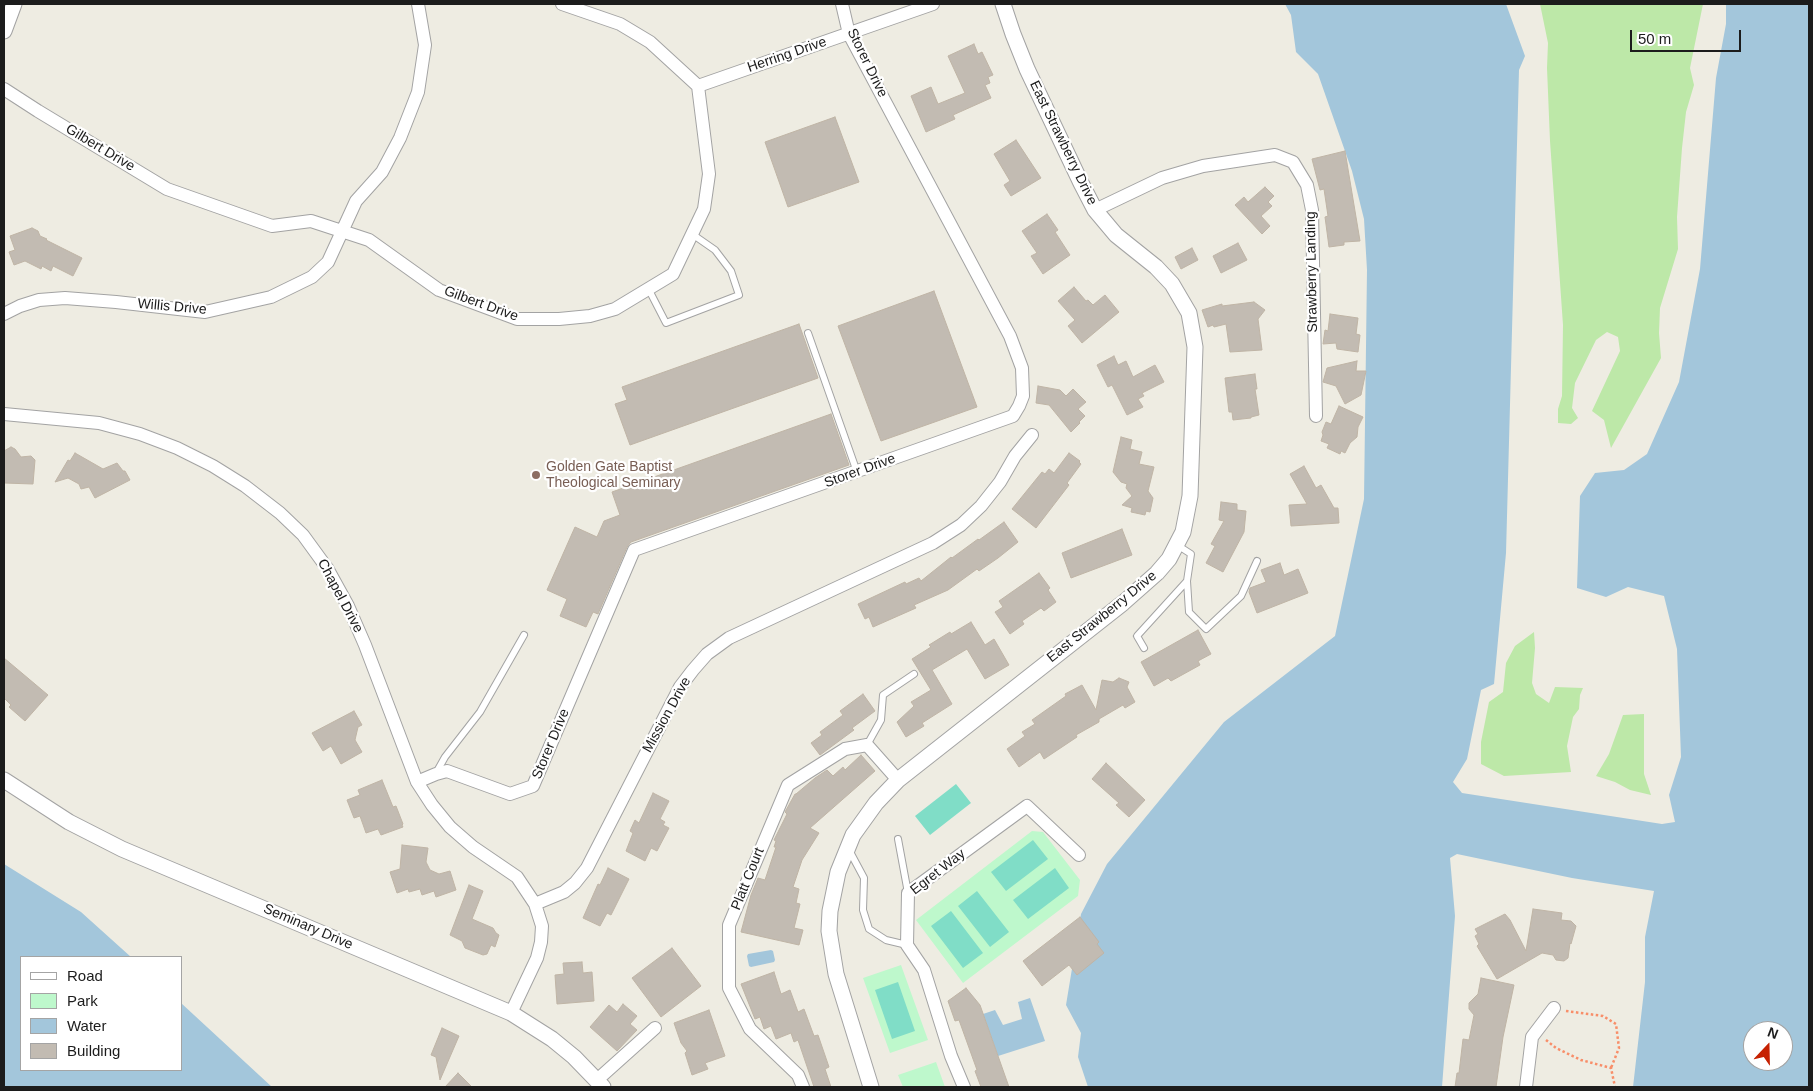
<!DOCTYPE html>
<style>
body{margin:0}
#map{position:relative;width:1813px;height:1091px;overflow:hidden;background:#eeece2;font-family:Arial,sans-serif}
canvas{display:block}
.frame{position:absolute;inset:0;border:5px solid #1c1c1c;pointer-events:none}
.legend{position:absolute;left:20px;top:956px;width:162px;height:115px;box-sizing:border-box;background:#fff;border:1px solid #a4a4a4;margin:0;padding:6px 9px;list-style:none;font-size:15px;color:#1c1c1c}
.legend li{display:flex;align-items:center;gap:10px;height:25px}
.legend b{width:25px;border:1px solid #a4a4a4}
.north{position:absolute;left:1743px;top:1021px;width:50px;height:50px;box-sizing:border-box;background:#fff;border:1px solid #a4a4a4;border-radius:50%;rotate:21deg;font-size:14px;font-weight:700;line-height:20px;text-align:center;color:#1c1c1c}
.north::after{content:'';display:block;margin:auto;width:18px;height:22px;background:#c62102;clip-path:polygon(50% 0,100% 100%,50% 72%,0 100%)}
.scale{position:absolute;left:1630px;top:30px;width:111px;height:22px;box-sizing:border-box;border:2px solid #1c1c1c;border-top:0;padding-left:6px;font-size:15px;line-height:18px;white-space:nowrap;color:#1c1c1c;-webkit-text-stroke:4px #fff;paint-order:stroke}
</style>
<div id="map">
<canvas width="1813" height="1091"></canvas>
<div class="frame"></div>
<ul class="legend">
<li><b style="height:6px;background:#fff"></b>Road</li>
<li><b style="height:14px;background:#bef8cc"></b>Park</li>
<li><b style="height:14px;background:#a3c6db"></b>Water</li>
<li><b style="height:14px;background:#c2bbb2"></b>Building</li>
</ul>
<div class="north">N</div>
<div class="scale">50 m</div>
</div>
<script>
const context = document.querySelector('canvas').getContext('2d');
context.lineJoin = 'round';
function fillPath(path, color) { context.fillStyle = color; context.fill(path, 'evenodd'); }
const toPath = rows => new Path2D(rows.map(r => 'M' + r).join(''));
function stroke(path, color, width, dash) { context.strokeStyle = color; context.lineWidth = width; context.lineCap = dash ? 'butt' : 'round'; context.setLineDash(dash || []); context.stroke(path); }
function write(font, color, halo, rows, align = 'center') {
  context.font = font + ' Arial,sans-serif'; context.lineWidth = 4.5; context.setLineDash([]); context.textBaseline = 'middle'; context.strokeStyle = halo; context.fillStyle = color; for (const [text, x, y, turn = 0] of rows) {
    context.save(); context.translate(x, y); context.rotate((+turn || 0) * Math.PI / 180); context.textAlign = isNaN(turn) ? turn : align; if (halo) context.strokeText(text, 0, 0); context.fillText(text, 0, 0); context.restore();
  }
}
fillPath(toPath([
 [1540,4,1703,4,1690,68,1694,85,1686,112,1682,148,1677,217,1678,249,1660,308,1659,333,1661,358,1611,448,1604,420,1592,411,1620,351,1618,337,1607,332,1596,340,1575,383,1572,408,1578,418,1571,424,1558,423,1558,409,1562,396,1563,325,1550,141,1547,68,1548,43],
 [1534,632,1535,648,1532,683,1536,694,1549,703,1555,687,1583,688,1580,695,1579,709,1573,717,1567,746,1571,772,1504,776,1481,764,1481,742,1489,702,1503,692,1506,663,1515,646],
 [1644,714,1644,774,1651,795,1630,790,1615,782,1596,776,1609,754,1623,715]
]), '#bde8a8');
fillPath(toPath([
 [1032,831,1043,832,1080,880,1078,896,963,983,916,920],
 [901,965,928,1040,890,1053,863,978],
 [936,1062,945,1087,903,1087,898,1075]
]), '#bef8cc');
fillPath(toPath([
 [956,784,971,803,930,835,915,816],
 [1033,840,1048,859,1006,891,991,872],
 [1055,868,1069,888,1028,919,1013,900],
 [977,891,1009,932,990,947,958,906],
 [951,911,983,953,963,968,931,926],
 [898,982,915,1031,892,1039,875,990]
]), '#80ddc7');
fillPath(toPath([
 [1285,4,1506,4,1525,56,1519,70,1506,553,1494,684,1481,690,1467,759,1453,782,1462,793,1662,824,1675,822,1669,795,1681,757,1677,649,1664,596,1628,587,1606,597,1577,588,1580,496,1595,473,1624,470,1647,454,1679,382,1700,269,1716,78,1726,24,1726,4,1809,4,1809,1087,1633,1087,1645,982,1645,937,1654,891,1572,878,1457,854,1450,858,1455,916,1442,1087,1088,1087,1078,1057,1081,1033,1066,1005,1081,914,1107,864,1224,722,1335,636,1364,499,1367,270,1364,219,1352,171,1318,74,1296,52,1291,15],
 [1753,1031,1783,1031,1783,1061,1753,1061],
 [4,864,81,912,131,957,21,957,21,1070,181,1070,181,1003,272,1087,4,1087],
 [771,950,773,951,775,960,774,962,751,967,749,966,747,956,748,954],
 [1030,998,1045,1041,998,1056,983,1014,995,1010,1003,1025,1022,1019,1018,1002]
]), '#a3c6db');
const building = toPath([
 [974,44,978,54,982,52,993,75,988,77,990,83,985,85,991,98,953,115,955,119,926,132,911,96,931,87,938,104,965,93,948,56,974,44],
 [835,117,859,182,788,207,765,142,835,117],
 [1016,140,1041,178,1011,196,1004,185,1010,181,994,154,1016,140],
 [1345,151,1360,241,1344,242,1344,245,1329,247,1325,217,1328,216,1324,189,1320,190,1312,159,1345,151],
 [1265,187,1274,196,1268,202,1272,206,1261,216,1270,226,1262,234,1235,205,1244,197,1248,202,1265,187],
 [1047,214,1058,230,1055,232,1070,255,1043,274,1031,256,1037,253,1022,231,1047,214],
 [32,228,38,231,40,236,47,239,46,240,82,258,73,276,53,266,51,271,42,266,41,269,25,261,14,265,9,252,15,250,10,236,32,228],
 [1238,243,1247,260,1221,273,1213,256,1238,243],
 [1192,248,1198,260,1181,269,1175,257,1192,248],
 [1074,287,1086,301,1088,300,1093,305,1105,295,1119,312,1082,343,1068,326,1075,320,1058,301,1074,287],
 [934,291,977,407,881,441,838,326,934,291],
 [1254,302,1265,310,1258,319,1262,350,1230,352,1226,324,1214,327,1213,325,1208,327,1202,310,1222,304,1222,306,1254,302],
 [1330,314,1358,318,1356,334,1360,335,1358,352,1337,349,1336,343,1323,344,1325,330,1328,331,1330,314],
 [799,324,818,378,630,445,615,404,627,400,622,387,799,324],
 [1114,356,1118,365,1126,361,1133,377,1155,365,1164,382,1142,393,1144,396,1138,399,1143,407,1127,415,1112,385,1108,387,1097,365,1114,356],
 [1357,361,1356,371,1366,371,1361,395,1345,404,1336,386,1323,382,1327,368,1357,361],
 [1255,374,1257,389,1255,389,1259,415,1251,417,1251,418,1233,420,1232,412,1229,412,1225,378,1255,374],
 [1038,386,1060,390,1066,396,1073,389,1086,402,1078,409,1085,416,1079,422,1080,423,1071,432,1049,405,1036,403,1038,386],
 [1339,406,1363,417,1358,427,1357,437,1350,443,1345,453,1341,451,1340,454,1327,448,1329,444,1321,441,1323,435,1322,432,1326,422,1331,424,1339,406],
 [831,414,849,465,631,542,627,547,598,614,593,612,586,627,560,616,567,599,547,590,575,527,597,537,604,521,620,515,612,492,831,414],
 [1121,437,1132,440,1130,449,1142,452,1139,464,1154,467,1148,491,1153,498,1150,512,1146,511,1145,515,1131,512,1132,508,1122,505,1132,496,1126,488,1127,484,1121,482,1113,472,1121,437],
 [11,447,15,449,21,457,31,456,35,460,33,484,4,483,4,451,11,447],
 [75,453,103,469,117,463,123,471,125,471,130,480,95,498,89,487,81,489,79,484,68,478,55,482,68,460,70,461,75,453],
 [1069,453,1080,461,1079,462,1081,464,1067,483,1069,485,1036,528,1012,509,1042,472,1045,474,1049,469,1054,473,1069,453],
 [1304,466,1316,488,1321,485,1334,508,1338,508,1339,523,1291,526,1289,505,1307,504,1290,474,1304,466],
 [1221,502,1237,504,1237,510,1246,511,1244,532,1223,572,1206,563,1215,546,1211,544,1224,521,1219,520,1221,502],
 [1004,522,1018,542,998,558,979,571,977,569,948,590,914,605,916,608,873,627,869,617,865,619,858,604,905,582,906,584,919,578,921,581,951,557,952,558,978,539,979,540,1004,522],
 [1122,529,1132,555,1071,578,1062,553,1122,529],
 [1280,563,1284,575,1298,569,1308,593,1257,613,1249,592,1250,588,1266,582,1261,570,1280,563],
 [1039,573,1050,588,1048,590,1056,602,1044,611,1041,608,1022,621,1024,624,1010,634,995,612,1003,607,999,601,1039,573],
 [971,622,985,645,994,639,1009,665,985,679,967,649,932,670,952,704,922,723,924,726,906,737,897,722,914,706,911,702,931,690,912,659,931,647,929,645,950,632,951,634,971,622],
 [1198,630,1211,654,1198,661,1200,665,1171,681,1168,678,1154,686,1141,662,1198,630],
 [4,658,48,695,25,721,9,707,11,705,4,698,4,658],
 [1119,678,1129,682,1127,687,1135,702,1125,708,1123,705,1099,719,1099,722,1076,735,1077,737,1044,759,1040,752,1019,767,1007,749,1025,736,1022,732,1035,724,1032,720,1066,696,1065,694,1082,685,1096,710,1102,680,1113,682,1119,678],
 [863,694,875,711,852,728,854,730,820,755,811,743,822,735,820,732,843,715,840,711,863,694],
 [354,711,362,725,358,727,355,740,362,752,341,764,331,746,323,751,312,733,354,711],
 [861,755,875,771,810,828,819,833,802,860,793,887,799,889,796,903,800,904,794,928,803,930,799,945,741,932,751,895,758,878,765,880,776,847,774,847,776,841,774,840,787,814,785,812,795,794,796,794,815,778,827,770,833,776,843,767,845,770,861,755],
 [1106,763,1145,800,1129,817,1116,805,1119,803,1092,779,1106,763],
 [382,780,393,807,396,806,403,824,402,825,403,827,381,835,378,829,366,833,360,816,354,818,347,800,360,795,358,790,382,780],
 [653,793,669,801,660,819,665,822,663,825,669,828,657,851,651,848,645,861,626,851,633,833,630,831,635,820,639,823,653,793],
 [402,845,428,848,426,862,430,870,439,874,450,871,456,890,436,897,434,891,422,895,420,889,409,892,408,889,397,893,390,872,400,869,402,845],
 [608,868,629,879,611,915,607,913,600,926,583,918,598,884,600,885,608,868],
 [469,885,483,891,472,919,493,928,496,933,499,935,495,947,491,945,487,954,483,955,465,948,462,941,450,935,469,885],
 [1533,909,1562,913,1561,920,1571,921,1576,926,1571,944,1570,943,1568,958,1564,961,1556,960,1553,955,1542,953,1497,979,1477,946,1479,944,1475,936,1478,934,1475,929,1505,914,1510,920,1526,951,1533,909],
 [1080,917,1099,942,1097,944,1104,953,1077,975,1069,965,1042,986,1023,961,1080,917],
 [672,948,701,986,661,1017,632,978,672,948],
 [582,962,583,973,592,972,594,1001,557,1004,555,975,564,974,563,963,582,962],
 [774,972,781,994,790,990,798,1012,804,1009,814,1036,818,1035,829,1067,825,1069,831,1087,814,1087,798,1040,794,1042,791,1033,776,1039,771,1026,764,1029,760,1017,755,1019,741,984,774,972],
 [1481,978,1514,985,1503,1037,1496,1087,1455,1087,1457,1073,1459,1073,1463,1039,1469,1040,1474,1015,1469,1009,1469,1003,1478,994,1481,978],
 [966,988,980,1005,1009,1087,981,1087,975,1071,977,1070,959,1020,955,1021,948,1001,966,988],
 [623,1004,637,1016,630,1024,637,1030,617,1051,590,1027,609,1005,617,1012,623,1004],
 [709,1010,725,1056,705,1063,708,1069,692,1075,685,1053,687,1051,681,1043,674,1023,709,1010],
 [442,1028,459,1036,440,1080,436,1057,431,1055,442,1028],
 [458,1073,472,1087,445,1087,458,1073]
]);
fillPath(building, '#c2bbb2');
stroke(building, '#bfb4a5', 1);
const service = toPath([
 [649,290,666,323,739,295,731,271,715,250,692,234],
 [808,333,857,472],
 [1187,581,1189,612,1206,629,1241,596,1257,561],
 [1144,648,1137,636,1187,581,1191,554,1177,545],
 [867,745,881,720,883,695,914,674],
 [436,773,445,757,480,712,524,635],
 [898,839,908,893],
 [849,850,864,878,863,910,869,929,886,940,907,945]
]);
const minor = toPath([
 [698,86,933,4],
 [4,89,38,111,167,189,272,226,311,221,369,240,439,290,517,319,559,319,590,316,615,309,673,274,704,209,709,174,698,86,650,42,620,24,562,4],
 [1095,210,1162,178,1203,166,1275,155,1293,162,1307,185,1312,210,1316,416],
 [4,314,20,306,39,300,65,298,116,302,205,312,271,297,312,277,328,262,356,201,382,172,400,138,418,92,425,45,418,4],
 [4,414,99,423,140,434,177,448,213,466,245,486,280,513,303,535,327,568,348,606,365,645,417,782,432,805,450,827,473,847,517,877,535,904],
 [417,782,436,774,447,771,510,794,533,786,634,550,1013,416,1019,406,1023,396,1022,368,1010,336,849,34,842,4],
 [511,1013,537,958,541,942,542,926,535,904,564,892,575,883,587,868,680,687,693,670,707,654,729,638,933,543,961,525,981,506,1000,482,1015,456,1032,435],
 [597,1080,655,1028],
 [803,1087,798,1075,750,1029,729,988,729,925,788,785,845,749,867,745,898,780],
 [964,1087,951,1056,924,970,907,945,908,893,1027,806,1079,855],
 [1526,1087,1532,1037,1554,1008]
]);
const tertiary = toPath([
 [4,31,14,4],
 [4,780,69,822,122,849,511,1013,552,1039,574,1057,603,1087],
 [871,1087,836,974,829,931,830,911,838,872,853,835,876,803,898,780,1123,603,1157,573,1169,559,1183,532,1190,496,1195,347,1189,313,1172,284,1156,267,1116,235,1095,210,1081,183,1027,69,1013,34,1003,4]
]);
stroke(service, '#a3a3a3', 8);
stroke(minor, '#a3a3a3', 14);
stroke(tertiary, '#a3a3a3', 17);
stroke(toPath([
 [1566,1011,1603,1016,1616,1024,1619,1048,1611,1068],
 [1546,1040,1556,1048,1581,1060,1611,1068,1615,1087]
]), '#f88e69', 2.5, [2.5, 2.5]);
stroke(service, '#fff', 6);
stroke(minor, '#fff', 12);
stroke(tertiary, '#fff', 15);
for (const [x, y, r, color] of [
 [536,475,5,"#8d6e63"]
]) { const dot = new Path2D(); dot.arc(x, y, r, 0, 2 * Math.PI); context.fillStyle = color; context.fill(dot); stroke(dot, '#fff', 2); }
write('14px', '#1c1c1c', '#fff', [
 ["Herring Drive",787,55,-19],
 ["Storer Drive",867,63,64],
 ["East Strawberry Drive",1063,143,64],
 ["Gilbert Drive",100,148,31],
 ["Strawberry Landing",1312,272,-91],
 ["Gilbert Drive",481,304,20],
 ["Willis Drive",172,307,5],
 ["Storer Drive",860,471,-20],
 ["Chapel Drive",340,596,62],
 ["East Strawberry Drive",1102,617,-39],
 ["Mission Drive",667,715,-61],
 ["Storer Drive",551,744,-67],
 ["Egret Way",938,872,-38],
 ["Platt Court",748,879,-68],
 ["Seminary Drive",308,927,23]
]);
write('14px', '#785e54', '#fff', [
 ["Golden Gate Baptist",546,467],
 ["Theological Seminary",546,483]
], 'left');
</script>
